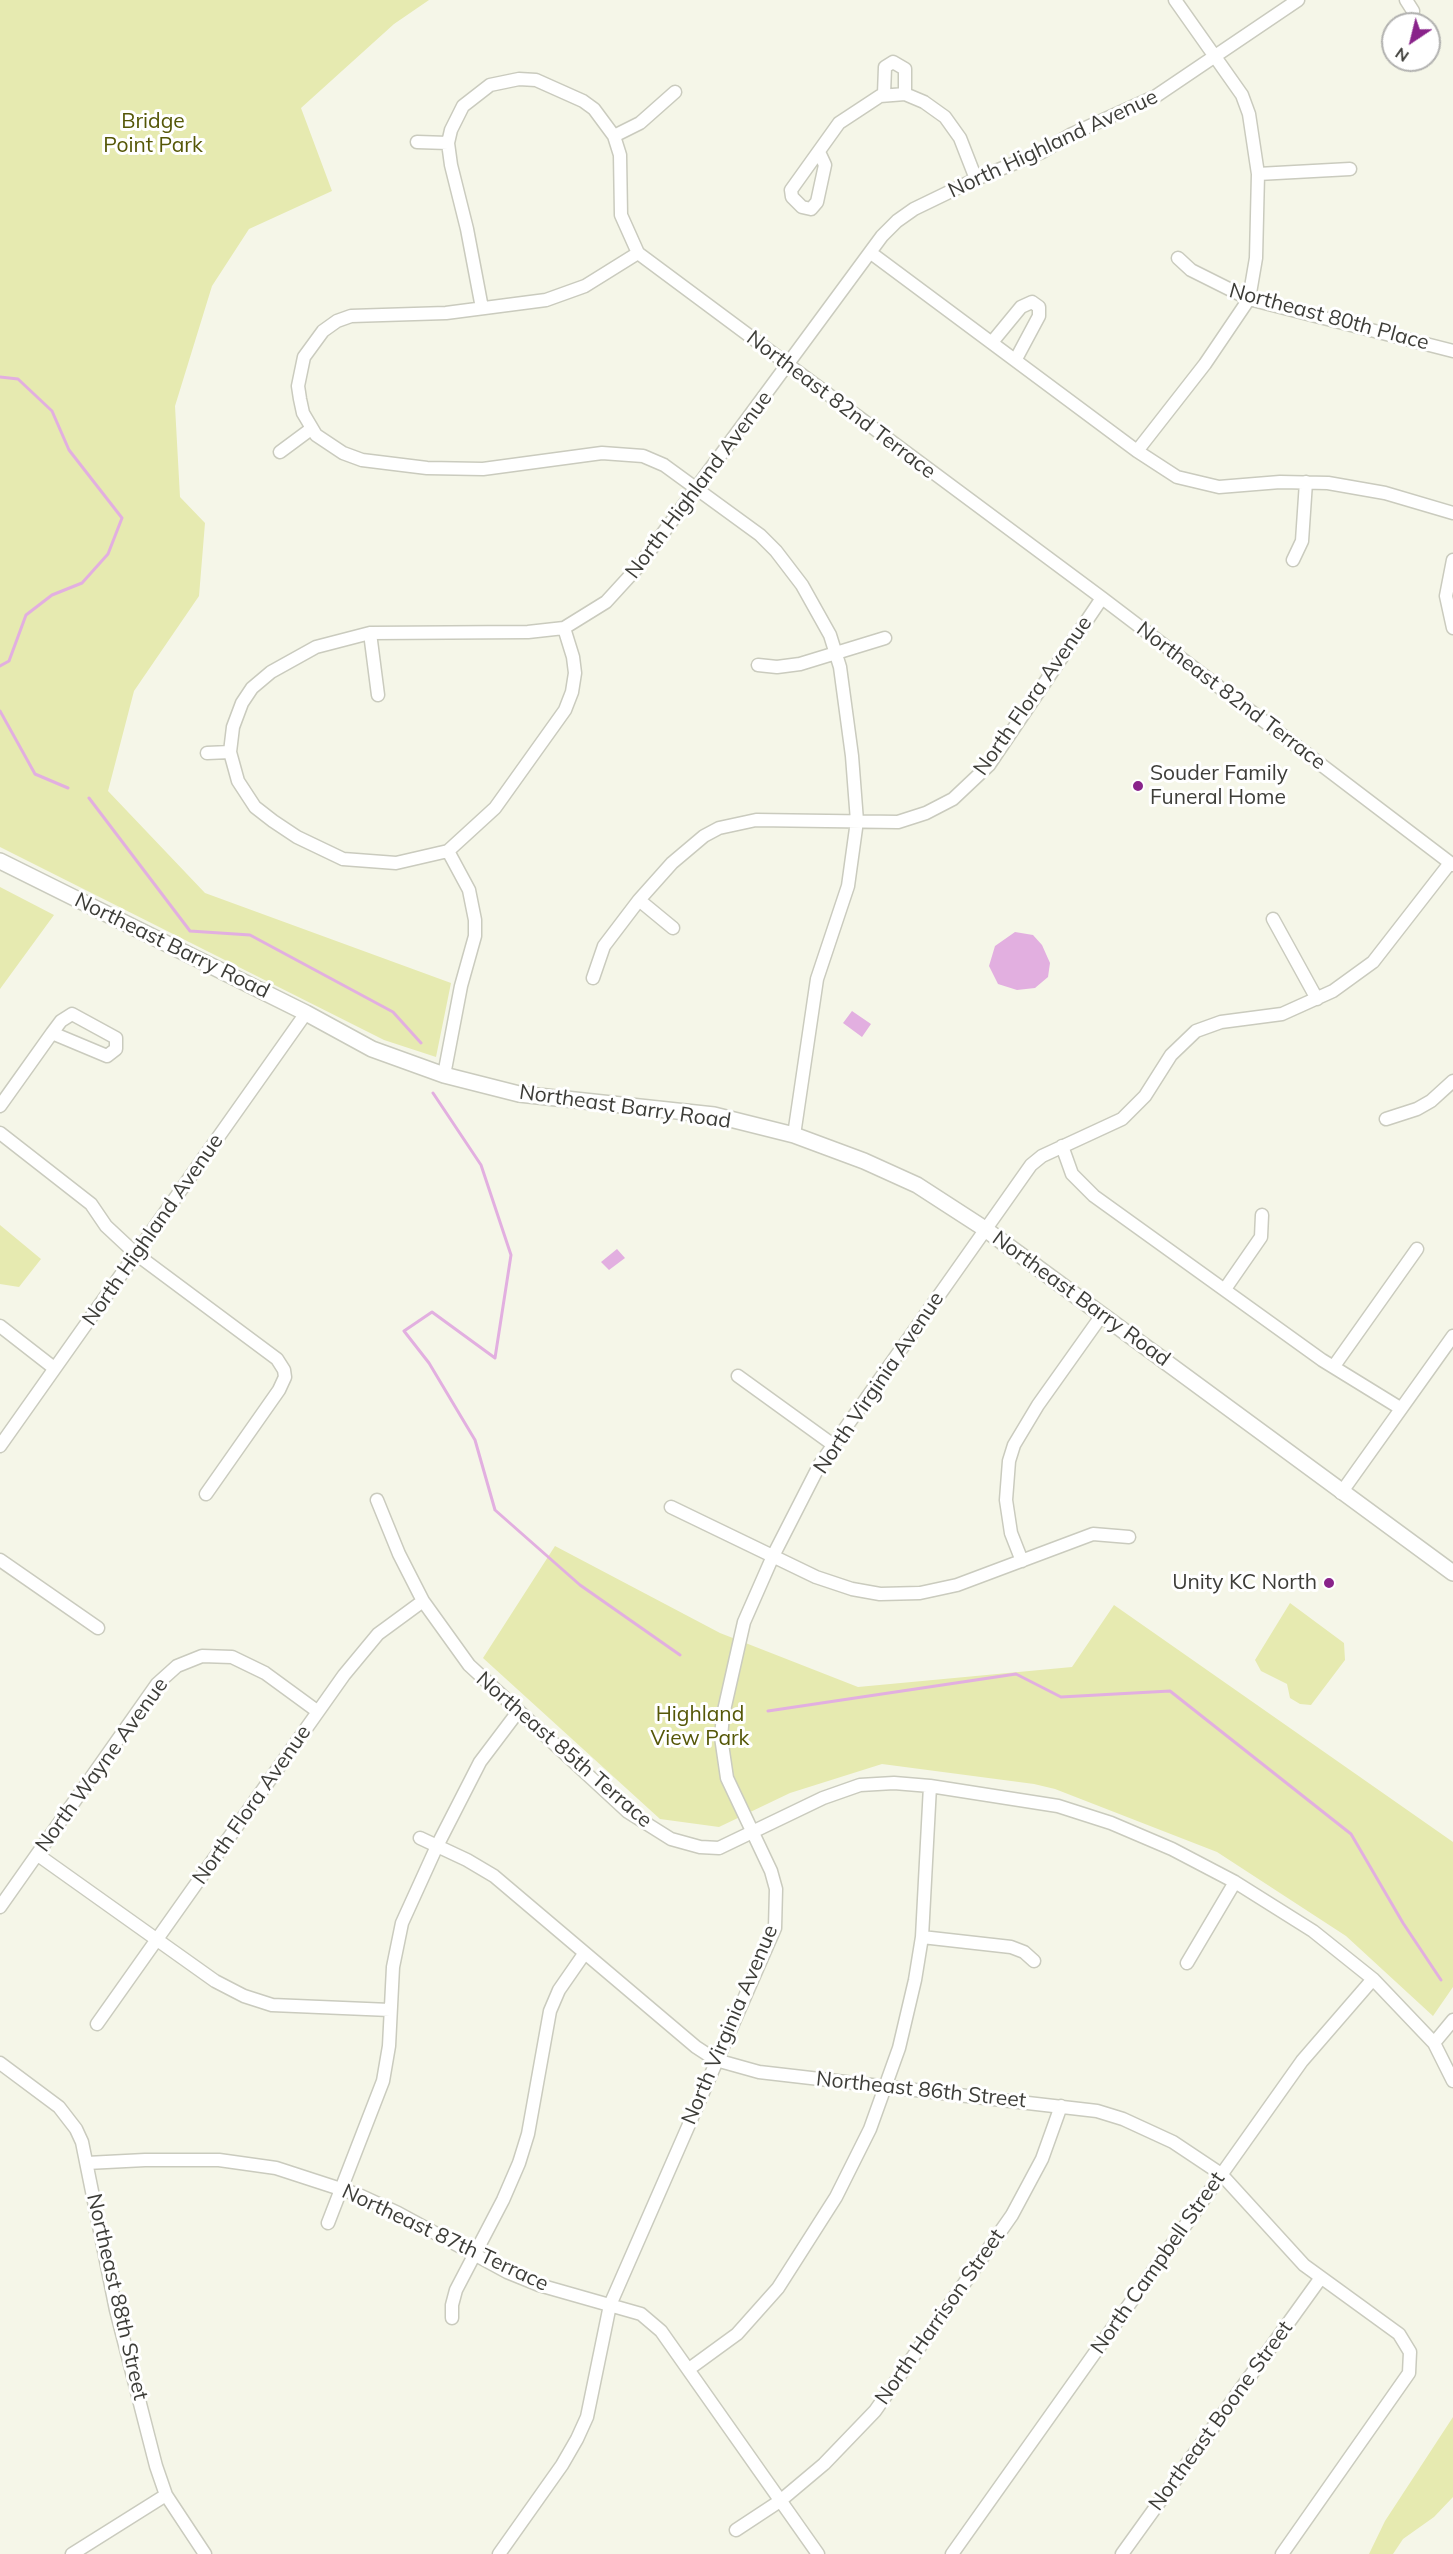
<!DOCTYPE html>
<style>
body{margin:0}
#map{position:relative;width:1453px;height:2554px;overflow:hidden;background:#f5f6e8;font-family:Mulish,sans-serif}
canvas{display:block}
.north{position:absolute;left:1381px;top:12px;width:60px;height:60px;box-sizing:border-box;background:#fff;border:2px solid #b1b1af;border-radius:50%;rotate:215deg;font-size:16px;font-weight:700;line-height:24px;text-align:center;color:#3d3d38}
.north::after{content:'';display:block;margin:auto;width:21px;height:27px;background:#89238a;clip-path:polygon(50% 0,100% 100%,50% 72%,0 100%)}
</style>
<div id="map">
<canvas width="1453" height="2554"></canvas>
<div class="north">N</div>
</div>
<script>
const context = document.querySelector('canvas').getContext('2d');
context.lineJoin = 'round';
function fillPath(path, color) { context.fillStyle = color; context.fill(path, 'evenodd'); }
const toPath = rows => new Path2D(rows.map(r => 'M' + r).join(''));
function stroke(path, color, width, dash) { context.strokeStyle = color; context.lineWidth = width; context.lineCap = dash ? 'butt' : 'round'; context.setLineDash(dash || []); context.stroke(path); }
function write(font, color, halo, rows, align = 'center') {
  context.font = font + ' Mulish,sans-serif'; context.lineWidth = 6; context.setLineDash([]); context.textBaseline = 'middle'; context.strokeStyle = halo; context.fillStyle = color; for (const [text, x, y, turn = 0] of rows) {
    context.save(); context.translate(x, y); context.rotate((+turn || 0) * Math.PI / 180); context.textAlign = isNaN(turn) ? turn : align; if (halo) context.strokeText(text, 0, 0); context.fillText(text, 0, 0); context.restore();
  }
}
fillPath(toPath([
 [0,0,429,0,394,24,301,108,332,191,249,229,212,286,175,406,180,497,205,523,199,596,134,691,108,791,205,893,451,983,436,1057,384,1040,0,847],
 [0,887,54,915,0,989],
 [0,1225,41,1259,19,1287,0,1284],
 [555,1546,720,1633,858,1687,1072,1667,1114,1605,1453,1842,1453,1987,1433,2016,1346,1936,1217,1852,1055,1789,1034,1784,882,1764,790,1793,719,1827,660,1819,483,1658],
 [1290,1603,1344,1643,1345,1660,1311,1705,1300,1704,1290,1698,1287,1684,1261,1671,1255,1660],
 [1453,2417,1453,2497,1434,2517,1403,2539,1393,2554,1369,2554,1385,2521]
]), '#e6eab0');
fillPath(toPath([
 [1015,932,1033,935,1042,945,1050,963,1048,977,1035,988,1017,990,998,984,989,966,995,946],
 [852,1011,871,1024,862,1037,843,1023],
 [617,1249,625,1258,609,1270,601,1262]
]), '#e2afe0');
stroke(toPath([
 [0,377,18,379,52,411,69,450,122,518,108,554,82,583,52,595,26,615,9,661,0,666],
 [0,711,35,774,68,788],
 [89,798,190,931,250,935,393,1012,421,1043],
 [433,1093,481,1165,511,1255,495,1358,432,1312,404,1331,429,1363,475,1440,495,1510,580,1585,680,1655],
 [768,1711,1016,1674,1061,1697,1170,1691,1351,1834,1403,1923,1441,1980]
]), '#e2afe0', 3);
const minor = toPath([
 [1406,0,1413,11],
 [884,94,885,67,893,62,905,69,905,94],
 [614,136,640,123,675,92],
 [417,142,448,143],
 [819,152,825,165,817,202,811,209,802,207,792,197,791,190,839,123,880,96,905,94,924,102,945,117,960,138,976,179],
 [1258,174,1350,169],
 [638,253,585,286,546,300,446,313,351,316,337,321,323,331,304,357,298,386,300,399,303,413,316,435,343,453,362,460,427,468,483,469,602,453,643,456,664,465,760,535,776,551,802,585,830,635,840,667,852,756,857,821,848,886,817,979,794,1135],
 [871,253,1137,451,1177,477,1219,487,1280,482,1328,483,1385,493,1453,513],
 [1178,258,1191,270,1249,299,1453,351],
 [482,308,467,229,451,165,448,143,451,130,463,106,490,85,519,79,536,80,583,101,594,109,614,136,620,155,621,215,638,253,1102,598,1453,865],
 [993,341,1021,307,1032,302,1039,307,1039,316,1016,359],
 [1137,451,1205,364,1249,299,1256,258,1258,174,1249,114,1242,95,1175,0],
 [280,452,311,429],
 [1293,560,1302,541,1306,482],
 [1453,560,1446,596,1453,628],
 [564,628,573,657,575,673,572,692,565,710,495,808,448,851,396,863,343,859,297,837,273,821,255,807,238,781,230,752,233,727,242,703,252,688,271,672,316,647,370,633,528,632,564,628,606,602,638,567,882,236,897,221,914,209,976,179,1042,152,1072,134,1156,96,1298,0],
 [370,633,378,695],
 [758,665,777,667,800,664,885,638],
 [207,753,230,752],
 [639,900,673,928],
 [1273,919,1317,999],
 [593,978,604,946,639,900,672,863,704,836,719,828,756,820,898,822,926,813,953,799,989,765,1102,598],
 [444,1075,461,986,475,936,475,920,469,890,448,851],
 [0,1106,52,1033,61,1021,72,1014,116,1038,116,1049,107,1056,52,1033],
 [1386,1119,1417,1109,1431,1101,1453,1081],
 [0,1133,91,1204,106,1226,136,1254,277,1359,284,1370,285,1377,279,1390,206,1494],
 [1062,1146,1072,1174,1094,1196,1322,1360,1400,1408],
 [1225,1289,1261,1237,1262,1215],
 [0,1326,54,1368],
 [1334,1366,1417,1249],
 [738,1376,832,1444],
 [0,1446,306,1013],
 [1341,1493,1453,1336],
 [377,1500,399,1554,423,1601,469,1665,628,1812,671,1839,700,1847,719,1848,823,1798,860,1785,894,1783,930,1786,1058,1806,1111,1823,1172,1849,1235,1882,1313,1931,1373,1979,1434,2043,1453,2081],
 [671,1507,816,1577,852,1589,880,1594,920,1593,957,1585,1093,1534,1129,1537],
 [0,1560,98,1628],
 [1022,1561,1011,1533,1006,1500,1009,1461,1014,1445,1038,1405,1102,1315],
 [420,1838,467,1860,494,1876,696,2047,716,2060,759,2072,1097,2111,1123,2119,1173,2142,1221,2174,1304,2265,1399,2334,1410,2352,1409,2373,1282,2554],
 [38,1855,215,1981,244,1996,272,2005,390,2010],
 [0,1907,157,1684,177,1666,202,1656,232,1657,265,1673,317,1711],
 [922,1937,1011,1947,1024,1952,1034,1961],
 [1187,1963,1235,1882],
 [97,2024,344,1675,378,1634,423,1601],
 [1434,2043,1453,2020],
 [0,2063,59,2107,76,2129,82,2142,116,2310,156,2466,166,2495,205,2554],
 [87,2163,145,2160,219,2160,276,2168,359,2195,398,2213,507,2272,539,2285,641,2314,661,2331,818,2554],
 [328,2223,383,2081,389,2046,393,1967,402,1923,437,1846,480,1762,517,1713],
 [452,2318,452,2305,456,2290,503,2200,519,2163,528,2134,550,2011,559,1990,584,1954],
 [689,2369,737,2334,778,2288,836,2197,870,2129,899,2048,915,1980,922,1937,930,1786],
 [736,2530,780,2501,824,2464,875,2411,1012,2215,1042,2159,1061,2106],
 [72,2554,166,2495],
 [499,2554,562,2465,577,2439,587,2417,610,2305,775,1928,776,1889,771,1871,727,1778,721,1737,723,1715,744,1622,773,1556,820,1464,1031,1165,1042,1156,1122,1119,1145,1096,1171,1055,1196,1031,1221,1022,1282,1014,1333,991,1373,962,1450,863],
 [952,2554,1302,2061,1373,1979],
 [1122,2554,1320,2279]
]);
const major = toPath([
 [0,861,306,1013,372,1049,444,1075,519,1094,714,1115,794,1135,864,1161,917,1185,985,1229,1453,1573]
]);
stroke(minor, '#cacbbe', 15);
stroke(major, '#cacbbe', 18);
stroke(minor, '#fff', 12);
stroke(major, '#fff', 15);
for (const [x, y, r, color] of [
 [1138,786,6,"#89238a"],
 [1329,1583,6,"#89238a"]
]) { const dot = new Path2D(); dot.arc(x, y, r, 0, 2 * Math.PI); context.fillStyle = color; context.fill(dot); stroke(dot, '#fff', 2); }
write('21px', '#555707', '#fff', [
 ["Bridge",153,122],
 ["Point Park",153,146],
 ["Highland",700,1715],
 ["View Park",700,1739]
]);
write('21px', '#3d3d38', '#fff', [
 ["North Highland Avenue",1053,144,-25],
 ["Northeast 80th Place",1329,317,15],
 ["Northeast 82nd Terrace",841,405,37],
 ["North Highland Avenue",699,485,-53],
 ["North Flora Avenue",1033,696,-55],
 ["Northeast 82nd Terrace",1231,696,37],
 ["Northeast Barry Road",172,946,26],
 ["Northeast Barry Road",625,1107,8],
 ["North Highland Avenue",153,1230,-55],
 ["Northeast Barry Road",1081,1299,36],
 ["North Virginia Avenue",879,1383,-56],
 ["Northeast 85th Terrace",564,1750,41],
 ["North Wayne Avenue",102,1765,-54],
 ["North Flora Avenue",252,1805,-55],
 ["North Virginia Avenue",730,2025,-67],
 ["Northeast 86th Street",921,2090,6],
 ["Northeast 87th Terrace",445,2238,25],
 ["North Campbell Street",1158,2263,-55],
 ["Northeast 88th Street",117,2297,77],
 ["North Harrison Street",940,2317,-55],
 ["Northeast Boone Street",1221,2416,-54]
]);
write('21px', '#3d3d38', '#fff', [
 ["Souder Family",1150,774],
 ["Funeral Home",1150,798],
 ["Unity KC North",1317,1583,"right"]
], 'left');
</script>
